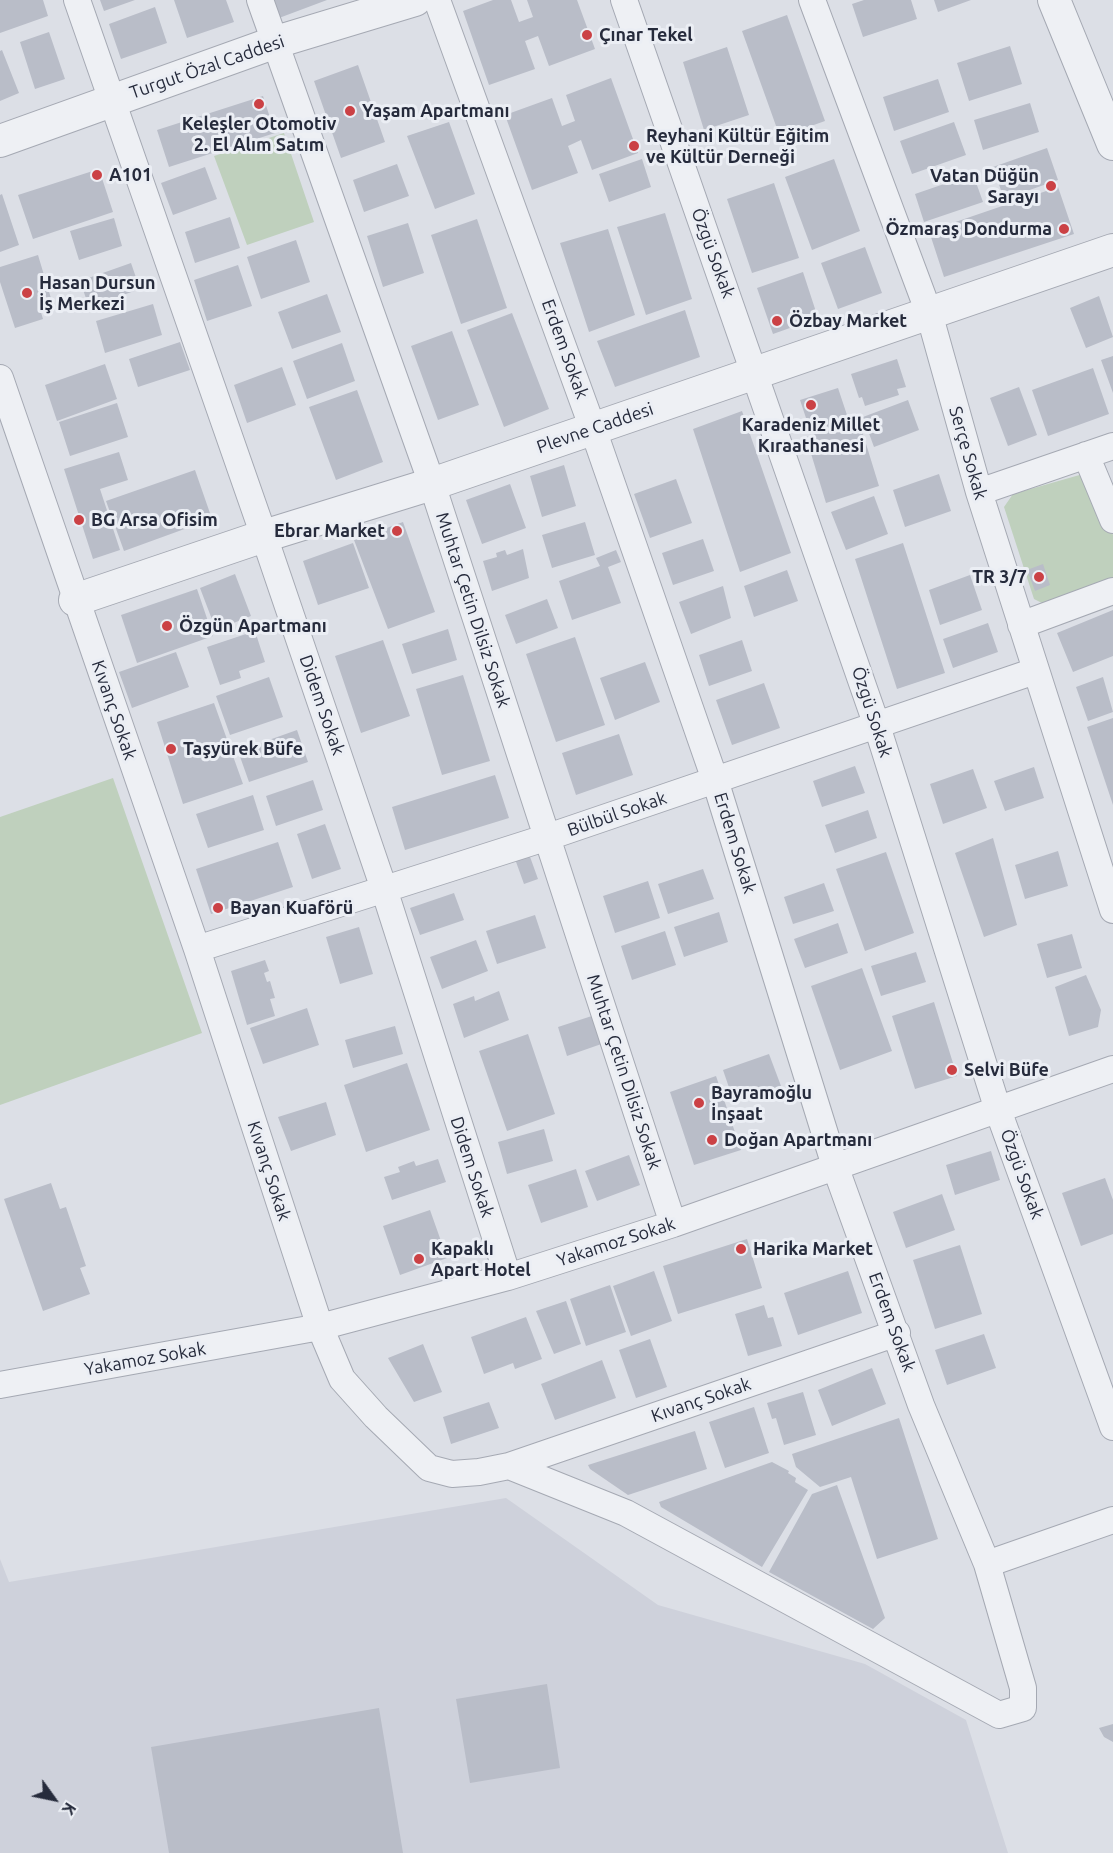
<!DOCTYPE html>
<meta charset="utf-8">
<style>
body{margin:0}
#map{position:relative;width:1113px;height:1853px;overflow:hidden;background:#dcdfe6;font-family:Ubuntu,sans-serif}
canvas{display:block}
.north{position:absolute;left:24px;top:1769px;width:60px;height:60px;-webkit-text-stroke:4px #ebeef4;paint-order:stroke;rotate:123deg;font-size:16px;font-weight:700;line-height:24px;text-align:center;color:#262b3c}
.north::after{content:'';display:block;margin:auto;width:21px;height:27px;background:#262b3c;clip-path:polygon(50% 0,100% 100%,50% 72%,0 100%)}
</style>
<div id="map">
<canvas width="1113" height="1853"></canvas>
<div class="north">K</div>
</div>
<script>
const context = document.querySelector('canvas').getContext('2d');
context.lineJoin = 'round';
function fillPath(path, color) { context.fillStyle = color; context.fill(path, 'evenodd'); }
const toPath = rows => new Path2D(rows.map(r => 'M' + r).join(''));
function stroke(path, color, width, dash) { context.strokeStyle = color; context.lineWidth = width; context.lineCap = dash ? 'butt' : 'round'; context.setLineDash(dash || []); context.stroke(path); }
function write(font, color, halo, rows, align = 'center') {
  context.font = font + ' Ubuntu,sans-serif'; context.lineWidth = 6; context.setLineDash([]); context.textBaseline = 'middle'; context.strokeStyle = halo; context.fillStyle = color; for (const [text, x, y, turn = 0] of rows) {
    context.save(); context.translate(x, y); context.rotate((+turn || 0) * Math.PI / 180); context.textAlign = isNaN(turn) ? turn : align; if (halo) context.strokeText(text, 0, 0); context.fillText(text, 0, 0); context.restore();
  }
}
fillPath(toPath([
 [506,1498,658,1605,865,1664,966,1720,1008,1853,0,1853,0,1559,9,1582]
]), '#ced1db');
fillPath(toPath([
 [284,133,314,222,247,245,214,156],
 [1090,472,1113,535,1113,582,1046,605,1034,599,1004,507,1013,494],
 [113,778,202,1033,0,1105,0,817]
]), '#bfd0bd');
fillPath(toPath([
 [0,0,43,0,48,16,0,33],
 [100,0,135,0,104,11],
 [174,0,226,0,234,22,187,38],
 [272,0,327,0,279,18],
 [493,0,511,0,519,22,533,17,527,0,577,0,595,49,549,66,538,36,525,41,535,69,489,85,463,11],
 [864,0,911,0,917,19,863,37,852,4],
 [934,0,971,0,938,12],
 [155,7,167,43,121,59,109,24],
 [787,15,825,121,780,137,742,31],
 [49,32,65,79,35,89,20,42],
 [1010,46,1022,84,969,101,957,63],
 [727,47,749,115,704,130,683,62],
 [2,50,19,93,0,101,0,51],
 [358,65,385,142,341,158,314,81],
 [611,78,638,153,592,170,581,140,568,146,578,173,532,190,505,115,552,98,562,126,575,121,566,95],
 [938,79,949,112,894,131,883,97],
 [263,96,275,133,169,167,157,130],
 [1030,103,1039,132,983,150,974,120],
 [449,122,475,194,435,209,407,136],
 [954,122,966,155,912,174,900,141],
 [1047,148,1058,180,1004,199,993,167],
 [642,159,651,187,609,202,599,174],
 [834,159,860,231,812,250,785,177],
 [397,164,409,196,364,212,353,180],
 [205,167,217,199,173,215,161,183],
 [99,169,113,212,33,239,18,195],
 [973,174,983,202,924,222,915,194],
 [774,183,799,258,752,273,727,199],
 [1058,187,1074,234,944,277,929,231],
 [2,194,19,245,0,252,0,195],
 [665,213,692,299,646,315,617,227],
 [230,217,240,248,195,263,185,232],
 [114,218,122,246,79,260,70,231],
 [477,219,507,308,461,324,431,235],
 [408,223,424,273,383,287,367,236],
 [608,229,635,315,589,332,560,243],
 [296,240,310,282,261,299,247,257],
 [865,247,882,293,838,309,821,263],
 [38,255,53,305,40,309,43,319,15,328,0,282,0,267],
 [131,263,140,289,89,307,80,281],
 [238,265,252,306,207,321,194,280],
 [803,272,818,318,773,334,757,288],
 [327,294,341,332,292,349,278,312],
 [1099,296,1113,337,1086,348,1070,308],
 [153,304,162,335,105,353,96,321],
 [685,310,700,357,615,387,597,341],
 [512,313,549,409,504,427,467,330],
 [452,331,479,405,438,420,411,346],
 [180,342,190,370,138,387,129,359],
 [342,343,355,381,307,399,293,361],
 [1113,356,1113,393,1101,360],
 [897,359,906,387,897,389,899,395,865,406,862,397,859,398,851,374],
 [105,364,117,399,57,421,45,385],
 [282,367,296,405,247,423,234,385],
 [1093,368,1109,414,1048,436,1032,390],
 [1019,387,1037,435,1008,446,990,398],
 [838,388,849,421,811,433,800,400],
 [357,390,383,462,336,480,309,407],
 [908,400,919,430,874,447,863,417],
 [117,403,128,437,70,456,59,422],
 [742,411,791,553,740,572,693,429],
 [859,421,879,486,826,503,806,437],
 [119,452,128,480,100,489,120,550,93,559,64,469],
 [564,465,576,506,542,517,530,476],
 [195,470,212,519,124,551,106,501],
 [939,474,951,511,905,527,893,490],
 [676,479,692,523,650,538,634,494],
 [510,484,526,528,482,544,466,500],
 [874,496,888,534,846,550,831,512],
 [403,522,435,612,388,629,354,540],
 [585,522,595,555,552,568,542,535],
 [703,539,714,571,673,585,662,553],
 [353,543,369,588,318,605,303,561],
 [903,543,945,673,897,689,855,559],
 [523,549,529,578,492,591,483,561,497,557,496,553,505,550,507,555],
 [616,550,621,562,608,567,621,603,572,620,559,581,600,566,596,558],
 [1043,564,1050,585,1035,591,1027,570],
 [787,570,798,601,754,617,744,586],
 [235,574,251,616,216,630,200,588],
 [970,575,982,610,940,625,929,590],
 [723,586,731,618,691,634,679,602],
 [197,589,213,636,137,663,121,615],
 [547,599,558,628,516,644,505,615],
 [1113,610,1113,656,1073,672,1057,633],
 [988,623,998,652,953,668,943,639],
 [448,629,457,660,412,674,402,644],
 [255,631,265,662,239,671,241,678,220,685,207,647],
 [575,637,605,725,556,742,526,654],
 [383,640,410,716,361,733,335,656],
 [742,640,752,671,709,686,699,655],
 [176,652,189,687,132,708,119,672],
 [645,662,660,702,615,720,600,678],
 [463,675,490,761,442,775,416,689],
 [269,677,283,717,230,735,216,696],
 [1103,677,1113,712,1088,721,1076,687],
 [764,683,780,728,732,745,716,700],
 [214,703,243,784,183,804,157,722],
 [1113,718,1113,805,1087,727],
 [297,730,308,762,249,782,238,751],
 [619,734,633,775,576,795,562,753],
 [855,766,865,793,822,807,813,781],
 [1034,767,1044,798,1005,811,994,781],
 [973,769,987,808,943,824,930,784],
 [495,775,509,818,405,850,392,807],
 [313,780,323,810,276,826,266,796],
 [253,795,264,830,208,848,196,814],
 [868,810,877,838,835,853,825,825],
 [325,824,341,869,312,879,297,834],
 [993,838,1017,925,984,937,955,853],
 [278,842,293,887,211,914,196,869],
 [1058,851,1068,886,1025,899,1015,865],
 [886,852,914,933,865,951,836,869],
 [529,854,538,879,524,884,515,859],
 [703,869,714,899,668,914,658,884],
 [648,881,660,918,615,933,603,896],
 [824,883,834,911,793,924,784,897],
 [454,893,464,920,420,935,410,908],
 [719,912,728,942,684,957,674,927],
 [535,915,546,948,497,964,486,931],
 [838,923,848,953,805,968,794,939],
 [359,927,373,974,340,984,326,937],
 [665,931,676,965,632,980,621,946],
 [1072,934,1082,968,1047,978,1037,944],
 [476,940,488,971,442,989,430,957],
 [916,952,926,982,881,996,871,966],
 [265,960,269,971,264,973,267,982,270,981,275,998,270,999,275,1016,247,1025,231,971],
 [862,968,892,1051,840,1070,811,986],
 [1086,975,1101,1010,1098,1027,1069,1036,1055,987],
 [499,991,509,1020,464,1038,453,1004,474,996,475,1001],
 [934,1002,957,1076,915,1089,892,1016],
 [307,1008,319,1045,263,1064,250,1028],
 [601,1013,610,1041,567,1056,558,1027],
 [395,1026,403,1054,353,1068,345,1040],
 [528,1034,555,1114,507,1131,479,1051],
 [769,1054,781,1086,734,1102,723,1070],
 [407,1063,430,1130,366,1152,344,1085],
 [716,1076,741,1150,694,1165,670,1092],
 [326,1102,336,1135,291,1151,278,1117],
 [544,1129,553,1161,507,1174,498,1142],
 [991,1151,1000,1180,955,1195,946,1165],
 [629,1155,640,1185,597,1201,585,1171],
 [438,1159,446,1182,392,1200,384,1177,400,1172,398,1167,414,1161,416,1166],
 [576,1169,588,1207,541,1223,528,1185],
 [1105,1178,1113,1200,1113,1234,1081,1246,1062,1193],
 [51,1183,60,1209,66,1207,86,1266,80,1268,90,1294,43,1311,4,1199],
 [942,1194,955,1230,906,1248,893,1212],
 [430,1210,447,1258,400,1275,383,1226],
 [747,1239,762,1288,678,1314,663,1266],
 [960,1245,982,1314,935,1329,913,1260],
 [654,1271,672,1321,631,1336,613,1286],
 [848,1271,862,1313,798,1335,784,1293],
 [610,1285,626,1332,586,1346,570,1299],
 [566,1301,581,1344,554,1354,536,1311],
 [764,1305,768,1318,773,1317,782,1346,748,1356,735,1314],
 [526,1317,542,1359,515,1369,513,1363,484,1374,471,1337],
 [984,1334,996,1368,947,1385,935,1350],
 [650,1339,667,1387,636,1398,619,1350],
 [423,1344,442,1392,414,1402,388,1358],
 [602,1360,616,1398,555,1420,541,1384],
 [872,1368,886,1404,832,1426,818,1390],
 [803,1392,816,1435,784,1445,776,1418,772,1419,767,1403],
 [489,1402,499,1428,451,1444,443,1417],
 [754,1407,769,1453,725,1468,709,1422],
 [899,1418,938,1539,877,1559,851,1477,820,1487,796,1467,792,1454],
 [695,1431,707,1469,628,1495,590,1469,588,1465],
 [772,1462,789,1471,788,1473,796,1478,795,1482,808,1490,762,1567,661,1507,659,1502],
 [837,1485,885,1618,873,1629,769,1572,812,1494],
 [547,1684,560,1768,470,1783,456,1699],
 [379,1708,403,1853,169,1853,151,1747],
 [1113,1724,1113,1742,1104,1737,1099,1728]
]), '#b9bdc8');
const minor = toPath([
 [77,0,264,536,384,889,508,1277],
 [260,0,432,484,673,1224],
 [437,0,593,429,715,780,835,1166,921,1405,987,1564,1023,1688,1023,1708,999,1715,626,1513,509,1466],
 [624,0,877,726,998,1110,1113,1427],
 [812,0,929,313,979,492,1113,910],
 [0,378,197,949,320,1327,342,1379,376,1417,429,1468,452,1474,479,1472,509,1466,897,1333],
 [1086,455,1113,520],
 [979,492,1113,446],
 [1021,625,1113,591],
 [197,949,548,837,1035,671],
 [0,1385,320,1327,508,1277,673,1224,1113,1069],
 [987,1564,1113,1520]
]);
const tertiary = toPath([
 [1054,0,1113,144],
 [0,141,276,42,415,0],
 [75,600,264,536,432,484,1113,250]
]);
stroke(minor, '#a5a9b3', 28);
stroke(tertiary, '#a5a9b3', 34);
stroke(minor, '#eef0f4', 26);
stroke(tertiary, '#eef0f4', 32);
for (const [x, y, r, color] of [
 [587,35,6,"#cb4145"],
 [259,104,6,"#cb4145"],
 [350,111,6,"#cb4145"],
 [634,146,6,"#cb4145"],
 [97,175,6,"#cb4145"],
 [1051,186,6,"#cb4145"],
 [1064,229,6,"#cb4145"],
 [27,293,6,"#cb4145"],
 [777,321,6,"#cb4145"],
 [811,405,6,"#cb4145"],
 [79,520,6,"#cb4145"],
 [397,531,6,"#cb4145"],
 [1039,577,6,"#cb4145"],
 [167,626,6,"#cb4145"],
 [171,749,6,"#cb4145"],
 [218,908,6,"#cb4145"],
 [952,1070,6,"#cb4145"],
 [699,1103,6,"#cb4145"],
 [712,1140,6,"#cb4145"],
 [741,1249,6,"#cb4145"],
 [419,1259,6,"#cb4145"]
]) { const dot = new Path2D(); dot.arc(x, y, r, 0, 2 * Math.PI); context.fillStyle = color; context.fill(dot); stroke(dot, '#ebeef4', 2); }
write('bold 18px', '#262b3c', '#ebeef4', [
 ["Çınar Tekel",599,35],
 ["Yaşam Apartmanı",362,111],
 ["Keleşler Otomotiv",259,124,"center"],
 ["2. El Alım Satım",259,145,"center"],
 ["Reyhani Kültür Eğitim",646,136],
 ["ve Kültür Derneği",646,157],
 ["A101",109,175],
 ["Vatan Düğün",1039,176,"right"],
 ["Sarayı",1039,197,"right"],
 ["Özmaraş Dondurma",1052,229,"right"],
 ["Hasan Dursun",39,283],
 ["İş Merkezi",39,304],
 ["Özbay Market",789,321],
 ["Karadeniz Millet",811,425,"center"],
 ["Kıraathanesi",811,446,"center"],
 ["BG Arsa Ofisim",91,520],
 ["Ebrar Market",385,531,"right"],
 ["TR 3/7",1027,577,"right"],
 ["Özgün Apartmanı",179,626],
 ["Taşyürek Büfe",183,749],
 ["Bayan Kuaförü",230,908],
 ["Selvi Büfe",964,1070],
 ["Bayramoğlu",711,1093],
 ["İnşaat",711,1114],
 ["Doğan Apartmanı",724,1140],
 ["Kapaklı",431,1249],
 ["Apart Hotel",431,1270],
 ["Harika Market",753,1249]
], 'left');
write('18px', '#262b3c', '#ebeef4', [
 ["Turgut Özal Caddesi",207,67,-19],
 ["Özgü Sokak",713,253,70],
 ["Erdem Sokak",565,349,70],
 ["Plevne Caddesi",595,428,-19],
 ["Serçe Sokak",968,453,74],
 ["Muhtar Çetin Dilsiz Sokak",473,610,72],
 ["Didem Sokak",322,705,71],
 ["Kıvanç Sokak",114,710,71],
 ["Özgü Sokak",872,712,72],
 ["Bülbül Sokak",617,814,-19],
 ["Erdem Sokak",735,843,73],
 ["Muhtar Çetin Dilsiz Sokak",624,1072,72],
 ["Didem Sokak",472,1167,72],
 ["Kıvanç Sokak",269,1171,72],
 ["Özgü Sokak",1022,1174,70],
 ["Yakamoz Sokak",616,1242,-18],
 ["Erdem Sokak",892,1322,70],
 ["Yakamoz Sokak",145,1359,-10],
 ["Kıvanç Sokak",701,1400,-19]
]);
</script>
